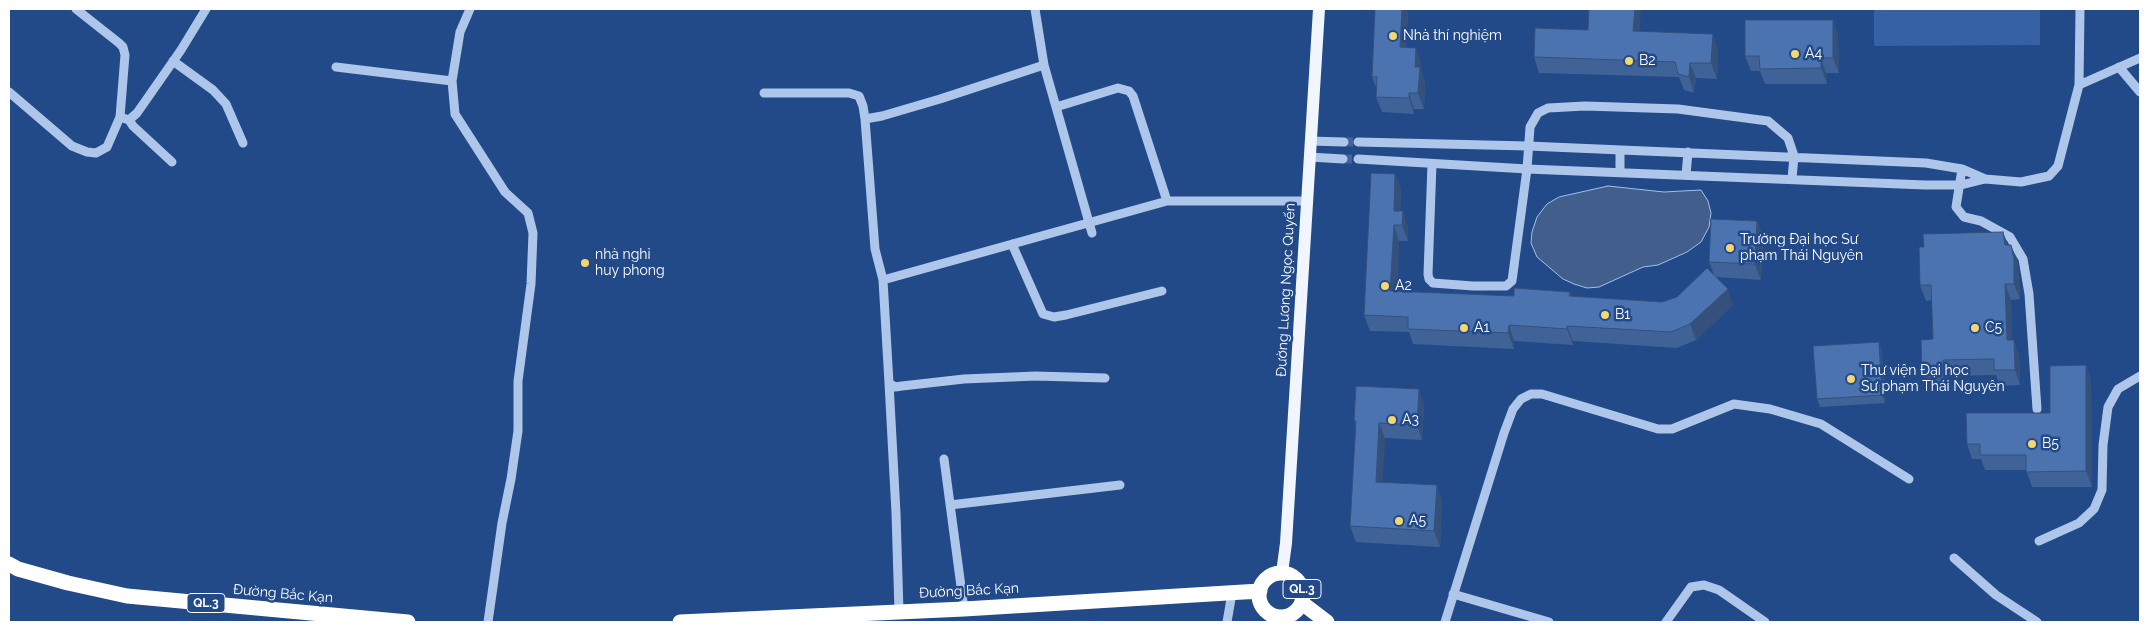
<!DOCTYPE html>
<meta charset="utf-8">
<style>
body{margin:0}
#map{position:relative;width:2149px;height:631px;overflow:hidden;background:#224988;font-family:Raleway,sans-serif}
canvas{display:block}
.frame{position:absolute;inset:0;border:10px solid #fff;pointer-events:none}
</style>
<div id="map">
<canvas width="2149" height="631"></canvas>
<div class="frame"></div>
</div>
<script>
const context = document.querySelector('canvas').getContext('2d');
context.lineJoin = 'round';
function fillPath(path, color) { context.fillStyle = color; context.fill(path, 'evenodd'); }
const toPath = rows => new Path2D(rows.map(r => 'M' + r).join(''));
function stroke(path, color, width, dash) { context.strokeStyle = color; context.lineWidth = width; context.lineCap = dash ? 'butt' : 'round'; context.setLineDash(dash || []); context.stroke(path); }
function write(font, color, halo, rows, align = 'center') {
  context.font = font + ' Raleway,sans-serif'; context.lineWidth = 5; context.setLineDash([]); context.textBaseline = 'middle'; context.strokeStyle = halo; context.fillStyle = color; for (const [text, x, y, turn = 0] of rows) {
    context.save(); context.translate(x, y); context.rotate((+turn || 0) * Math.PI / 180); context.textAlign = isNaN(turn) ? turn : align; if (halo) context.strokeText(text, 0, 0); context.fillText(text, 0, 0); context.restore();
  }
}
fillPath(toPath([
 [1874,9,2040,9,2040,45,1874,46]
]), '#3662a5');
const water = toPath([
 [1608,186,1664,192,1701,190,1708,201,1711,213,1709,227,1701,242,1687,252,1658,265,1643,267,1599,287,1587,288,1574,284,1563,279,1537,257,1531,243,1532,232,1537,217,1547,204,1559,197,1608,186]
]);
fillPath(water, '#425e8c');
stroke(water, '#a2c0eb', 1);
stroke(toPath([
 [1344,142,1358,142],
 [1343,159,1358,159]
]), '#43649a', 9, [9, 4.5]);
stroke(toPath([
 [470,9,460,32,452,81,455,114,505,192,528,213,533,233,531,284,518,381,518,431,511,479,502,523,488,622],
 [1035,9,1044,65,1092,233],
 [173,61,213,90,226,104,243,143],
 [336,67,452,81],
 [2119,67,2140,92],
 [2079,85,2140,58],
 [9,92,72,146,87,152,96,153,107,147,120,117,125,55,123,47,119,43,76,9],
 [764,93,849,93,859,96,863,106,865,119,882,116,940,99,1044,65],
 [120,117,129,120,137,113,181,50,206,9],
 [865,119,875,249,883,280,889,383,895,387,902,386,964,379,1036,376,1105,378],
 [129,120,133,126,172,162],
 [1310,141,1344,142],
 [1358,142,1528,146,1926,163,1962,169,1985,179],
 [1309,157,1343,159],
 [1358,159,1527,169,1925,185,1961,185,1985,179,2021,182,2049,176,2058,166,2079,85,2080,9],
 [1432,164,1428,274,1429,279,1433,283,1473,286,1506,286,1512,281,1527,169,1530,127,1538,113,1548,108,1585,106,1678,109,1768,121,1788,138,1794,156,1792,179],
 [1962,169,1956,207,1964,217,1981,221,2010,237,2023,259,2029,294,2037,409],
 [1620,172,1620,150],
 [1686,175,1688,152],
 [1167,201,1306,201],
 [1012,244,1043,314,1054,317,1066,315,1162,291],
 [883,280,1167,201,1133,96,1129,91,1118,88,1056,107],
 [889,383,896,513,899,611],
 [944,459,964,609],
 [950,505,1120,485],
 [2039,541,2079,523,2094,509,2102,490,2103,445,2108,407,2118,389,2140,376],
 [1954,558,1996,595,2037,622],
 [1453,594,1549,622],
 [1227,622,1232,593],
 [1445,622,1504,433,1513,409,1521,399,1531,394,1542,394,1658,429,1672,429,1734,404,1770,409,1821,424,1909,479],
 [1666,622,1691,587,1704,585,1719,590,1765,622]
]), '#aec6ea', 9);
stroke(toPath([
 [1282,573,1286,543,1319,9]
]), '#f1f6fe', 12);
stroke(toPath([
 [9,564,18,569,68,583,127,596,408,622],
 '1259 595a22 22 0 1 1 44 0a22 22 0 1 1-44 0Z',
 [1302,603,1327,622],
 [680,622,964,609,1260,591]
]), '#fff', 15);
fillPath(toPath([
 [1408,9,1406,47,1421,63,1421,71,1425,82,1424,109,1414,109,1414,114,1382,112,1376,97,1376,87,1372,77],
 [1833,20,1838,35,1839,73,1826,73,1827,84,1765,84,1760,71,1751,71,1745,56],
 [1588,30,1640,31,1718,49,1717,79,1696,78,1694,93,1684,90,1679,77,1539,73,1534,57],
 [1395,174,1401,190,1400,211,1408,227,1408,241,1399,241,1397,291,1514,296,1570,292,1571,296,1662,302,1677,297,1714,275,1709,262,1757,221,1763,236,1761,280,1716,277,1733,305,1696,340,1677,348,1573,341,1573,345,1514,341,1514,349,1413,344,1409,332,1370,331,1364,315],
 [2008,245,2017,260,2019,275,2020,299,2011,300,2012,340,2019,355,2020,385,2000,386,1996,375,1948,376,1949,388,1928,388,1922,373,1933,339,1932,300,1926,301,1920,285],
 [1879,342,1882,351,1885,403,1820,407,1817,399],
 [2086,365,2091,381,2092,487,2032,487,2026,470,1985,470,1981,459,1972,459,1967,444,2050,413],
 [1424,404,1422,440,1385,438,1382,482,1442,500,1440,547,1356,542,1350,526,1356,426,1354,421]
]), '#406397');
fillPath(toPath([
 [1402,9,1408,9,1406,62,1400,47],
 [1635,9,1641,9,1639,46,1633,31],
 [1833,20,1838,35,1839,73,1833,58],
 [1713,34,1718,49,1717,79,1711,63],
 [1416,48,1421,63,1421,71,1425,82,1424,109,1418,93,1415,67],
 [1821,58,1826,73,1827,84,1821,68],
 [1690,63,1696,78,1694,93,1689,77],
 [1409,93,1414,109,1414,114,1409,98],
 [1395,174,1401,190,1399,226,1394,211],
 [1403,211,1408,227,1408,241,1402,225],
 [1757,221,1763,236,1761,280,1755,264],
 [1394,225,1399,241,1396,306,1390,291],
 [2003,232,2009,247,2005,245],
 [2011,245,2017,260,2019,275,2020,299,2014,284],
 [2005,284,2011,300,2013,355,2007,340],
 [1728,289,1733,305,1696,340,1690,324],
 [1509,325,1514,341,1514,349,1508,333],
 [1567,326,1573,341,1573,345,1567,329],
 [2014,340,2019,355,2020,385,2015,370],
 [1879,342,1882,351,1885,403,1882,395],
 [1943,360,1948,376,1949,388,1943,372],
 [2086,365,2091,381,2092,487,2086,471],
 [1419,389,1424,404,1422,440,1417,425],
 [1379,423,1385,438,1382,497,1376,482],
 [1437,485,1442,500,1440,547,1434,531]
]), '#34507b');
const building = toPath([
 [1375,9,1402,9,1400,47,1416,48,1415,67,1420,67,1418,93,1409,93,1409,98,1376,97,1377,77,1372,77,1375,9],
 [1589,9,1635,9,1633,31,1713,34,1711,63,1690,63,1689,77,1678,74,1675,62,1534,57,1535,28,1588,30,1589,9],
 [1745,20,1833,20,1833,58,1821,58,1821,68,1760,69,1759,56,1745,56,1745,20],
 [1371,173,1395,174,1394,211,1403,211,1402,225,1394,225,1390,291,1514,296,1514,288,1570,292,1569,296,1662,302,1677,297,1707,268,1728,289,1690,324,1671,332,1567,326,1567,329,1509,325,1508,333,1408,329,1408,317,1364,315,1371,173],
 [1711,219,1757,221,1755,264,1709,262,1711,219],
 [2003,232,2005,245,2011,245,2014,259,2014,284,2005,284,2007,340,2014,340,2015,370,1994,370,1994,359,1943,360,1943,372,1922,373,1921,340,1933,339,1931,285,1920,285,1919,247,1924,247,1923,234,2003,232],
 [1879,342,1882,395,1817,399,1813,346,1879,342],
 [2086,365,2086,471,2026,472,2026,455,1980,455,1980,444,1967,444,1966,413,2050,413,2050,366,2086,365],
 [1356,386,1419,389,1417,425,1379,423,1376,482,1437,485,1434,531,1350,526,1356,421,1354,421,1356,386]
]);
fillPath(building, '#4b73b0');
stroke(building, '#34507b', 1);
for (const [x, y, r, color] of [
 [1393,36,5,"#f5d670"],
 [1795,54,5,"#f5d670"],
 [1629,61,5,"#f5d670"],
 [1730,248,5,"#f5d670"],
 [585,263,5,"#f5d670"],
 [1385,286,5,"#f5d670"],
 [1605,315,5,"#f5d670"],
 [1464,328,5,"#f5d670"],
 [1975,328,5,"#f5d670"],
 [1851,379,5,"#f5d670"],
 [1392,420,5,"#f5d670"],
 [2032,444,5,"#f5d670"],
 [1399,521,5,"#f5d670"]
]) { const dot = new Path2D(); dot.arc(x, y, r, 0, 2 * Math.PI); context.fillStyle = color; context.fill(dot); stroke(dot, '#224988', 2); }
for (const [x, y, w] of [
 [1302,589,38],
 [206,603,38]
]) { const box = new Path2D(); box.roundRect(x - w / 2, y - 9.5, w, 19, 4); context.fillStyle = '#224988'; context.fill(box); stroke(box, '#fff', 1); }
write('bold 12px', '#fff', null, [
 ["QL.3",1302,589],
 ["QL.3",206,603]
]);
write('14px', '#fff', '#224988', [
 ["Nhà thí nghiệm",1403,36],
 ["A4",1805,54],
 ["B2",1639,61],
 ["Trường Đại học Sư",1740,240],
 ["phạm Thái Nguyên",1740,256],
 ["nhà nghỉ",595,255],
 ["huy phong",595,271],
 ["A2",1395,286],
 ["B1",1615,315],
 ["A1",1474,328],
 ["C5",1985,328],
 ["Thư viện Đại học",1861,371],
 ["Sư phạm Thái Nguyên",1861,387],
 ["A3",1402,420],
 ["B5",2042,444],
 ["A5",1409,521]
], 'left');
write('14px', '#fff', '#224988', [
 ["Đường Lương Ngọc Quyến",1286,290,-87],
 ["Đường Bắc Kạn",969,591,-3],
 ["Đường Bắc Kạn",283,594,5]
]);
</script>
